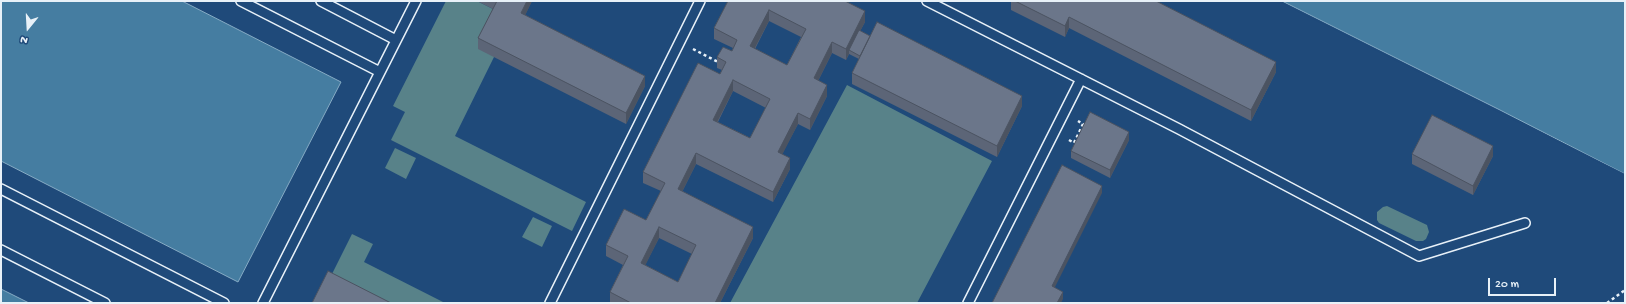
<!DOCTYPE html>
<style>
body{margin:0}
#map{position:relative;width:1626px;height:304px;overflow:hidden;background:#1f4a7a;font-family:"Gochi Hand",sans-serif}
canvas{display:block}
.frame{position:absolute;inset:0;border:2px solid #e8f1f8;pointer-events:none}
.north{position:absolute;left:8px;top:8px;width:40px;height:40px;-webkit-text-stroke:3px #1f4a7a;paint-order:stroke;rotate:198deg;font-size:11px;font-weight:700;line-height:16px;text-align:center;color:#e8f1f8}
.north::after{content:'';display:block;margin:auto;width:14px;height:18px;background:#e8f1f8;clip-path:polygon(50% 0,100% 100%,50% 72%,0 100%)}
.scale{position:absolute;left:1488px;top:278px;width:68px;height:18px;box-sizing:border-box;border:2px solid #e8f1f8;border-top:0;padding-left:5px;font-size:12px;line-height:14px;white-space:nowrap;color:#e8f1f8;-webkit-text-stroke:3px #1f4a7a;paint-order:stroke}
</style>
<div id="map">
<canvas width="1626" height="304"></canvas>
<div class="frame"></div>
<div class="north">N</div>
<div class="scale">20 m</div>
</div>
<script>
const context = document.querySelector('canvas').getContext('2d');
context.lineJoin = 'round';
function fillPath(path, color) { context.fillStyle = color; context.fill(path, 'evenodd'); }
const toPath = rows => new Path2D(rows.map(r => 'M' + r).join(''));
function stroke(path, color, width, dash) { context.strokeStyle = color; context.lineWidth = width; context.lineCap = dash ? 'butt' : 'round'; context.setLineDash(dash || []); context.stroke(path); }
fillPath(toPath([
 [446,1,477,1,497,11,494,57,455,136,586,202,572,231,391,140,405,112,393,106],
 [847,85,992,161,917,303,730,303],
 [395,148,416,158,406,179,385,168],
 [1387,206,1427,225,1429,232,1426,239,1423,241,1416,241,1379,223,1377,220,1377,212,1383,207],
 [533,217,552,226,542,247,522,237],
 [352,234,373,244,364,262,445,303,371,303,328,282]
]), '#588289');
const water = toPath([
 [1,1,182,1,341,82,238,282,1,161,1,1],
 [1282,1,1625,1,1625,174,1500,110,1282,1],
 [1,289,29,303,1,303,1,289]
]);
fillPath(water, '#457da1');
stroke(water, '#86abc4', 1);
fillPath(toPath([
 [1280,1,1625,174,1625,176,1281,3]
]), '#1f4a7a');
const service = toPath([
 [241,1,380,72],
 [321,1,396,40],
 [927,1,1179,129,1419,256,1525,223],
 [1,189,224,303],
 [1,250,105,303],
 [263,303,416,1],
 [550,303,700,1],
 [968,303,1081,79]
]);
stroke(service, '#e8f1f8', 12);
stroke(toPath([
 [693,49,720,63],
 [1069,140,1074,143,1083,124,1078,121],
 [1607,303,1625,290]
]), '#e8f1f8', 2.5, [3, 3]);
stroke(service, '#1f4a7a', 9);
fillPath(toPath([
 [477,1,532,1,525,15,645,86,626,124,478,49,478,38,493,9],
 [728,1,865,22,860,31,1022,106,997,157,852,84,852,73,859,59,849,54,846,60,832,53,818,81,827,96,810,130,798,124,782,154,790,169,773,202,696,164,682,192,753,238,720,303,610,303,610,292,623,265,606,256,606,245,646,220,661,191,643,183,643,172,720,74,722,70,717,68,717,57,732,51,733,48,714,39,714,28],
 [769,21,801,37,787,65,755,49],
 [733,91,766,108,750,138,718,122],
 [659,238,692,254,678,282,645,265],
 [1011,1,1156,1,1276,72,1251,121,1069,28,1065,37,1011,10],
 [1129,140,1110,178,1071,158,1071,151],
 [1412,154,1493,156,1473,195,1412,164]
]), '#5c6577');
fillPath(toPath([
 [527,1,532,1,521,24,521,13],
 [769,10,769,21,750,57,750,46],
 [865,11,865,22,850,51,849,50,849,54,846,60,846,49],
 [1069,17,1069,28,1065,37,1065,26],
 [832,42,832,53,814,89,814,78],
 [1276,62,1276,72,1251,121,1251,110],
 [645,76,645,86,626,124,626,113],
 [733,80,733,91,713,130,713,120],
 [827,85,827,96,810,130,810,119],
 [1022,96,1022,106,997,157,997,146],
 [798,113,798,124,778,163,778,152],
 [1129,132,1129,140,1110,178,1110,170],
 [1493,146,1493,156,1473,195,1473,186],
 [696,153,696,164,678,200,678,189],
 [790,158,790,169,773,202,773,192],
 [1102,186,1102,193,1052,293,1052,286],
 [659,227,659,238,641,274,641,263],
 [753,227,753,238,720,303,715,303],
 [1063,292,1063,299,1061,303,1057,303]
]), '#4b5361');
const building = toPath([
 [497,1,527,1,521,13,645,76,626,113,478,38,497,1],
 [728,1,845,1,865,11,846,49,832,42,814,78,827,85,810,119,798,113,778,152,790,158,773,192,696,153,678,189,753,227,715,303,631,303,610,292,628,256,606,245,624,209,646,220,665,183,643,172,698,63,720,74,726,62,717,57,723,47,732,51,737,40,714,28,728,1],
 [769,10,806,29,787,65,750,46,769,10],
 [733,80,770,99,750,138,713,120,733,80],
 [659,227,696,245,678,282,641,263,659,227],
 [1015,1,1156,1,1276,62,1251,110,1069,17,1065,26,1015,1],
 [877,22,1022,96,997,146,852,73,877,22],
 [859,30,870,36,860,56,849,50,859,30],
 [1090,112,1129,132,1110,170,1071,151,1090,112],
 [1432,115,1493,146,1473,186,1412,154,1432,115],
 [1062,165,1102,186,1052,286,1063,292,1057,303,992,303,1062,165],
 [328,271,391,303,312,303,328,271]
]);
fillPath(building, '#6b768a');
stroke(building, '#4b5361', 1);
</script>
